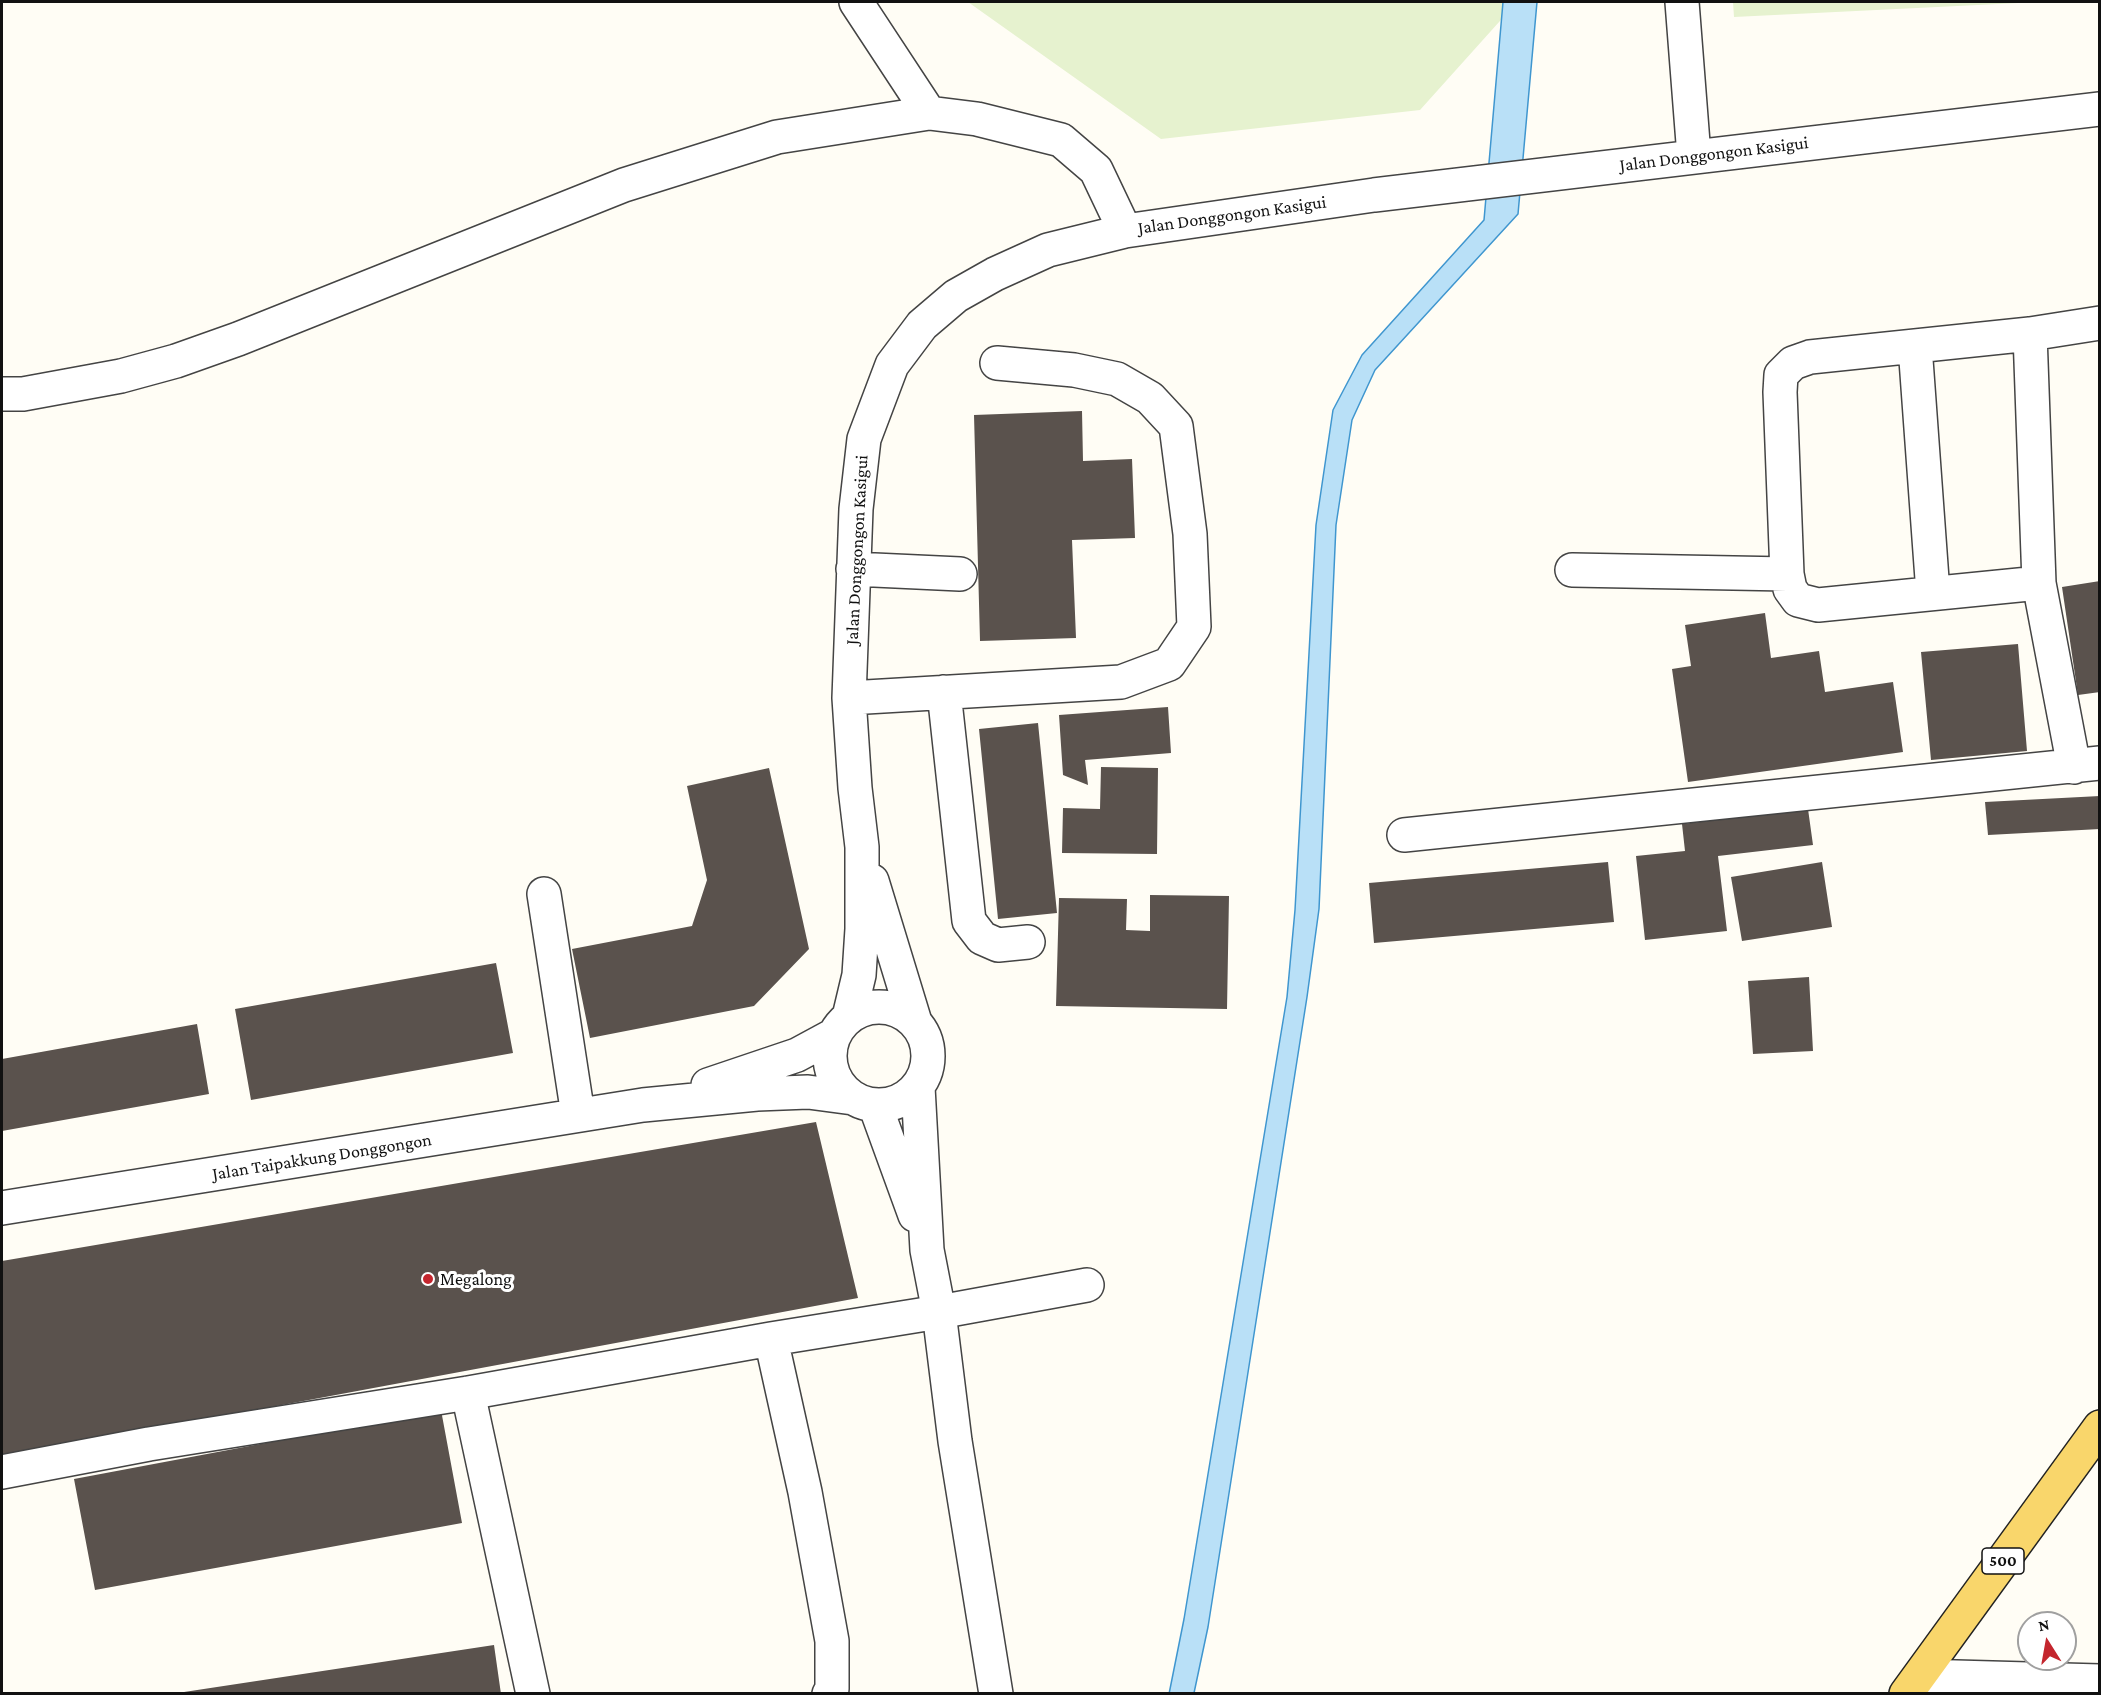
<!DOCTYPE html>
<style>
body{margin:0}
#map{position:relative;width:2101px;height:1695px;overflow:hidden;background:#fffdf5;font-family:"Crimson Pro",serif}
canvas{display:block}
.frame{position:absolute;inset:0;border:3px solid #111;pointer-events:none}
.north{position:absolute;left:2017px;top:1611px;width:60px;height:60px;box-sizing:border-box;background:#fff;border:2px solid #a0a0a0;border-radius:50%;rotate:349deg;font-size:16px;font-weight:700;line-height:24px;text-align:center;color:#111}
.north::after{content:'';display:block;margin:auto;width:21px;height:27px;background:#c4262e;clip-path:polygon(50% 0,100% 100%,50% 72%,0 100%)}
</style>
<div id="map">
<canvas width="2101" height="1695"></canvas>
<div class="frame"></div>
<div class="north">N</div>
</div>
<script>
const context = document.querySelector('canvas').getContext('2d');
context.lineJoin = 'round';
function fillPath(path, color) { context.fillStyle = color; context.fill(path, 'evenodd'); }
const toPath = rows => new Path2D(rows.map(r => 'M' + r).join(''));
function stroke(path, color, width, dash) { context.strokeStyle = color; context.lineWidth = width; context.lineCap = dash ? 'butt' : 'round'; context.setLineDash(dash || []); context.stroke(path); }
function write(font, color, halo, rows, align = 'center') {
  context.font = font + ' "Crimson Pro",serif'; context.lineWidth = 6; context.setLineDash([]); context.textBaseline = 'middle'; context.strokeStyle = halo; context.fillStyle = color; for (const [text, x, y, turn = 0] of rows) {
    context.save(); context.translate(x, y); context.rotate((+turn || 0) * Math.PI / 180); context.textAlign = isNaN(turn) ? turn : align; if (halo) context.strokeText(text, 0, 0); context.fillText(text, 0, 0); context.restore();
  }
}
fillPath(toPath([
 [968,2,1517,2,1420,110,1161,139],
 [1733,2,2039,2,1734,17]
]), '#e6f2cf');
const water = toPath([
 [1503,2,1537,2,1518,214,1375,370,1352,420,1336,525,1319,909,1307,997,1208,1627,1194,1693,1169,1694,1184,1619,1287,997,1295,910,1316,525,1333,410,1362,355,1484,220,1503,2]
]);
fillPath(water, '#b9e0f7');
stroke(water, '#3f96cf', 1.5);
fillPath(toPath([
 [1082,411,1083,461,1132,459,1135,538,1072,540,1076,638,980,641,974,415],
 [2100,581,2100,692,2078,695,2062,587],
 [1765,613,1771,658,1819,651,1825,692,1893,682,1903,752,1688,782,1672,669,1691,666,1685,625],
 [2018,644,2027,751,1931,760,1921,652],
 [1168,707,1171,753,1085,760,1088,785,1063,775,1059,715],
 [1038,723,1057,913,998,919,979,729],
 [1101,767,1158,768,1157,854,1062,853,1063,808,1100,809],
 [769,768,809,949,754,1006,590,1038,572,949,692,926,707,880,687,786],
 [2100,796,2100,829,1988,835,1985,802],
 [1808,809,1813,845,1718,856,1727,931,1645,940,1636,856,1685,851,1682,824],
 [1608,862,1614,922,1374,943,1369,883],
 [1822,862,1832,927,1742,941,1731,877],
 [1150,895,1229,896,1227,1009,1056,1006,1059,898,1127,899,1126,930,1150,931],
 [496,963,513,1053,251,1100,235,1009],
 [1809,977,1813,1051,1753,1054,1748,981],
 [197,1024,209,1094,2,1131,2,1059],
 [816,1122,858,1298,2,1457,2,1261],
 [441,1410,462,1523,95,1590,74,1479],
 [494,1645,501,1694,184,1694,184,1692]
]), '#5a524d');
const minor = toPath([
 [856,2,929,113],
 [1682,2,1694,156],
 [2030,334,2039,583],
 [1915,346,1933,593],
 [2,394,23,394,121,376,176,361,238,339,624,185,777,137,929,113,977,119,1061,140,1096,170,1125,231],
 [853,569,960,574],
 [1572,570,1787,574],
 [944,692,969,921,982,938,998,945,1028,942],
 [849,698,1121,682,1169,664,1194,627,1190,534,1176,426,1150,398,1117,379,1074,370,997,363],
 [2074,767,2039,583,1818,605,1798,600,1790,589,1787,574,1780,392,1781,375,1793,363,1810,357,2030,334,2100,323],
 [1404,835,2100,763],
 [872,881,915,1022],
 [544,894,578,1115],
 '830 1056a49 49 0 1 1 98 0a49 49 0 1 1-98 0Z',
 [849,1017,859,975,862,929,862,847,855,788,849,698,856,509,864,439,892,365,922,325,956,296,995,274,1048,250,1125,231,1374,195,2100,109],
 [708,1085,797,1055,834,1035],
 [918,1087,927,1250,939,1312,955,1441,996,1694],
 [875,1105,915,1215],
 [2,1208,643,1105,757,1094,808,1092,853,1098],
 [771,1339,805,1492,832,1641,832,1689,829,1694],
 [468,1393,533,1694],
 [2,1472,149,1444,468,1393,771,1339,939,1312,1087,1285],
 [1920,1676,2100,1681]
]);
const major = toPath([
 [1906,1694,2100,1427]
]);
stroke(minor, '#444', 36);
stroke(major, '#222', 36);
stroke(minor, '#fff', 33);
stroke(major, '#f9d66b', 33);
for (const [x, y, r, color] of [
 [428,1279,6,"#c4262e"]
]) { const dot = new Path2D(); dot.arc(x, y, r, 0, 2 * Math.PI); context.fillStyle = color; context.fill(dot); stroke(dot, '#fff', 2); }
for (const [x, y, w] of [
 [2003,1561,42]
]) { const box = new Path2D(); box.roundRect(x - w / 2, y - 13, w, 26, 4.5); context.fillStyle = '#fff'; context.fill(box); stroke(box, '#111', 1.5); }
write('bold 16px', '#111', null, [
 ["500",2003,1561]
]);
write('18px', '#111', '#fff', [
 ["Jalan Donggongon Kasigui",1714,154,-7],
 ["Jalan Donggongon Kasigui",1232,215,-8],
 ["Jalan Donggongon Kasigui",857,550,-87],
 ["Jalan Taipakkung Donggongon",322,1157,-9]
]);
write('18px', '#111', '#fff', [
 ["Megalong",440,1279]
], 'left');
</script>
